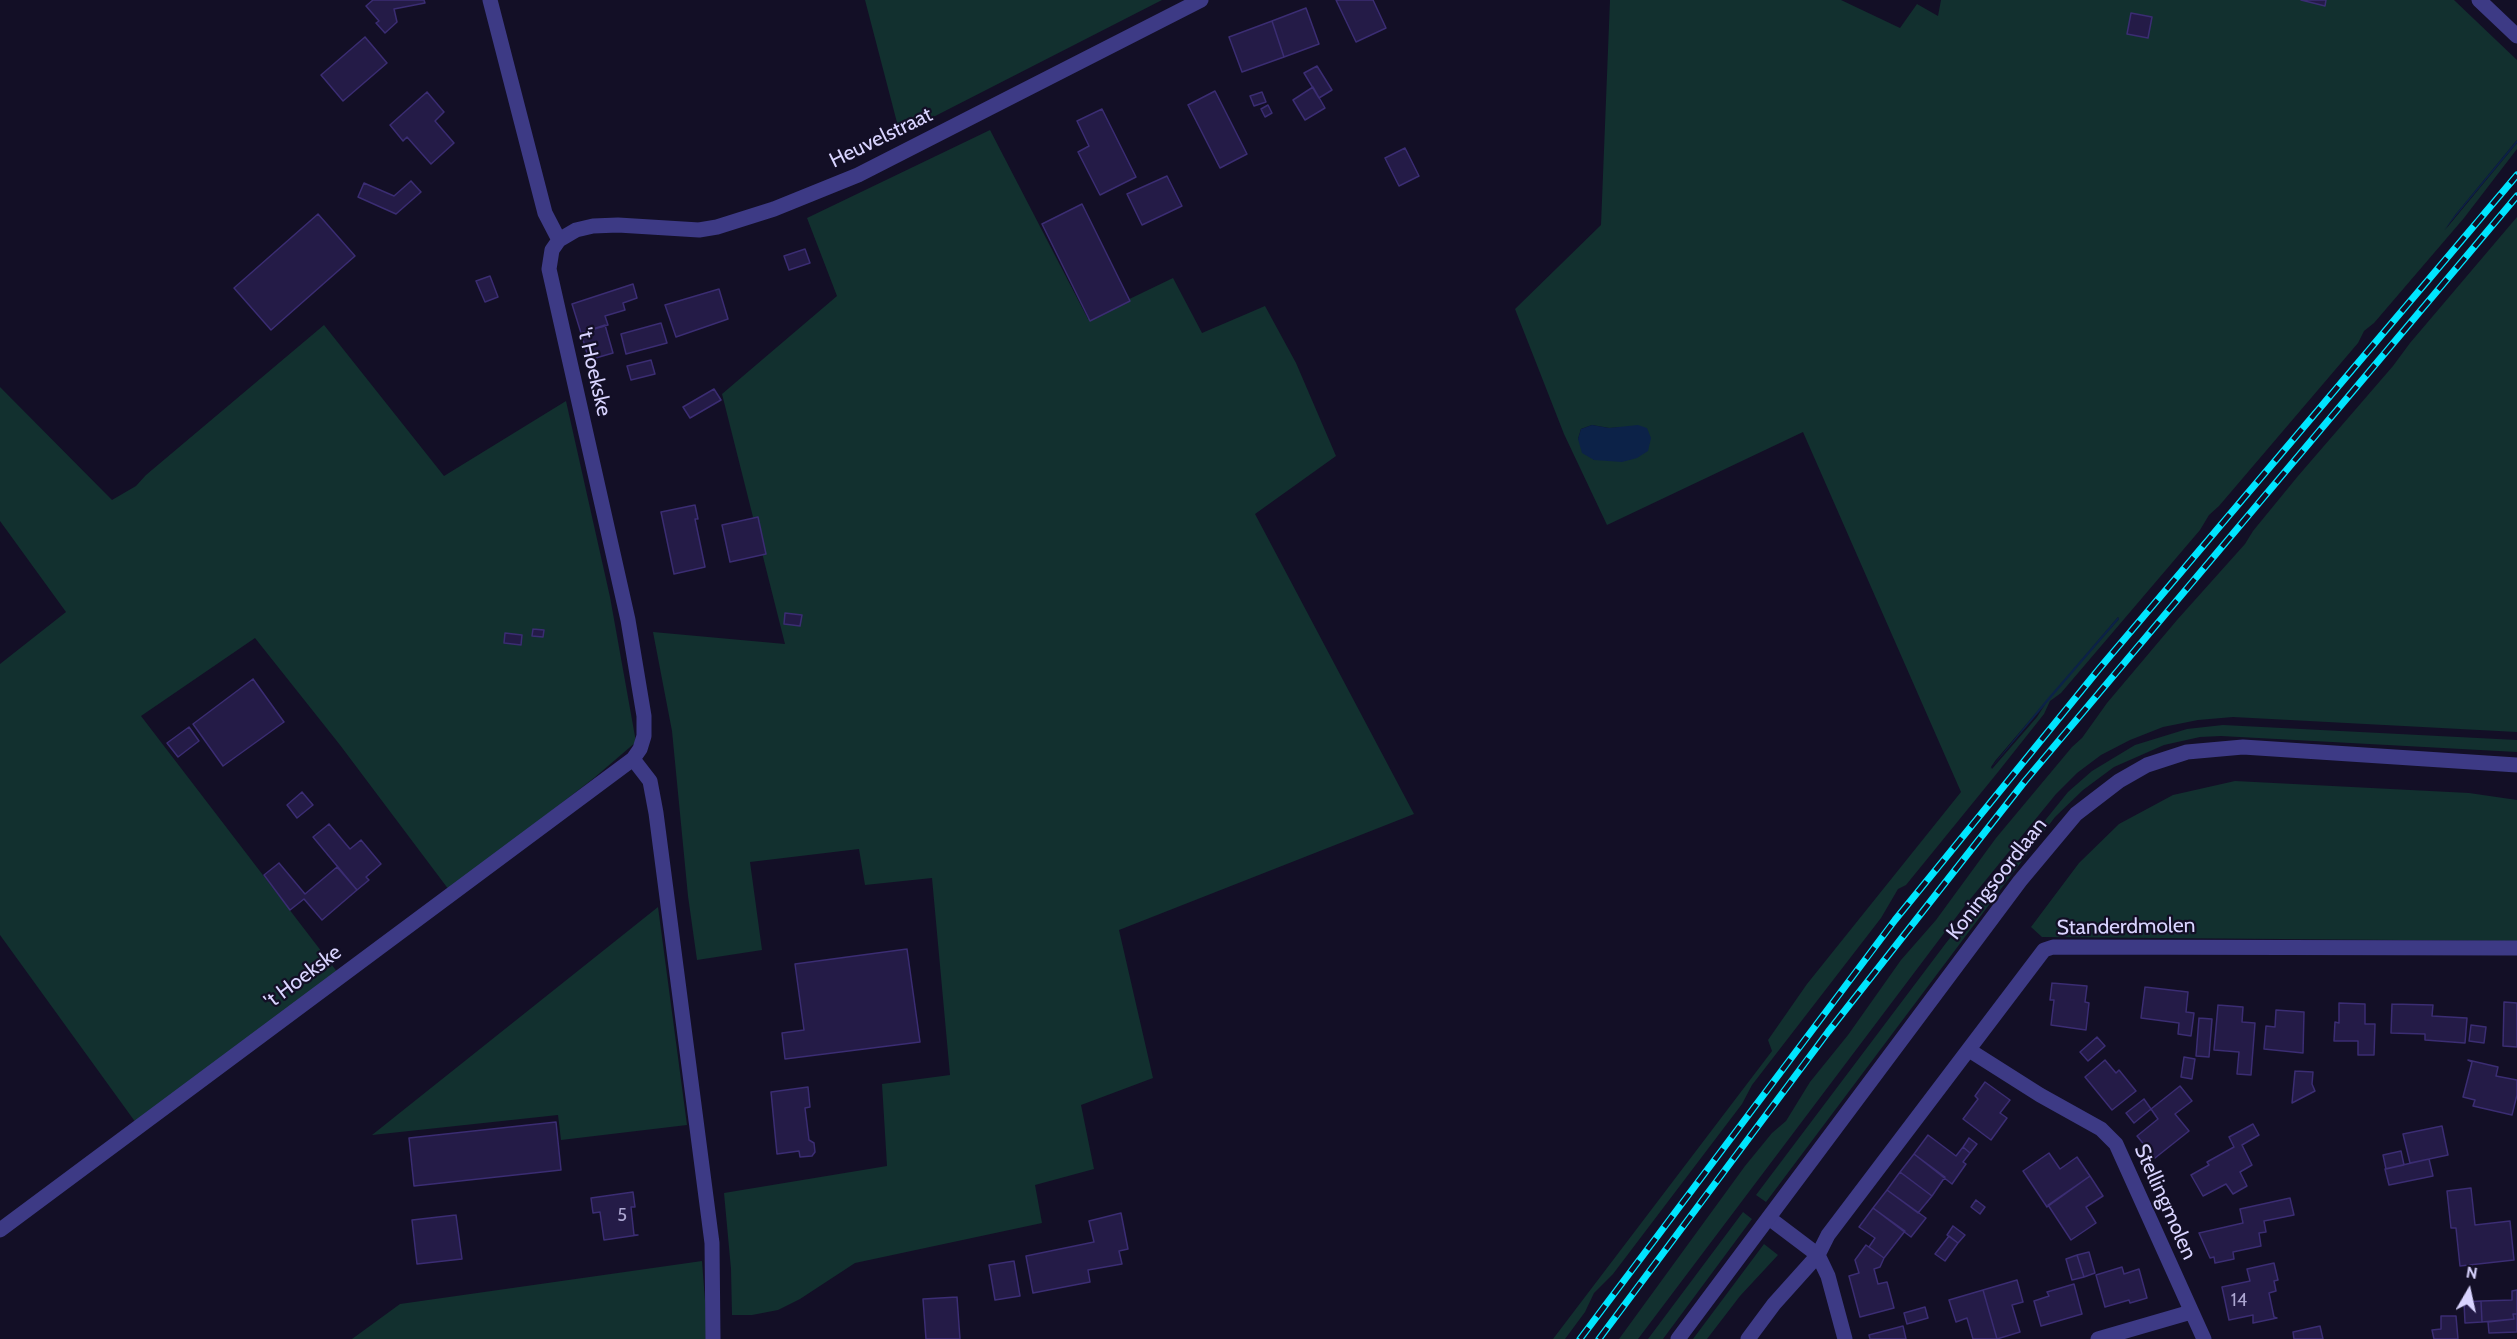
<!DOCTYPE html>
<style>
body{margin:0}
#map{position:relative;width:2517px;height:1339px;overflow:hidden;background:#130f26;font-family:Cabin,sans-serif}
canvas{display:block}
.north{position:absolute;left:2439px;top:1261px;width:60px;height:60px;-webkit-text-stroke:4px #130f26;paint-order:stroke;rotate:9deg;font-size:16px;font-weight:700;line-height:24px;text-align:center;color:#d9d4ff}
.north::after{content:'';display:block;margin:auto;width:21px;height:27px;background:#d9d4ff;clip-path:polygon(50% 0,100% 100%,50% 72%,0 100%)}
</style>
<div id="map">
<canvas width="2517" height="1339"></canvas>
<div class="north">N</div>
</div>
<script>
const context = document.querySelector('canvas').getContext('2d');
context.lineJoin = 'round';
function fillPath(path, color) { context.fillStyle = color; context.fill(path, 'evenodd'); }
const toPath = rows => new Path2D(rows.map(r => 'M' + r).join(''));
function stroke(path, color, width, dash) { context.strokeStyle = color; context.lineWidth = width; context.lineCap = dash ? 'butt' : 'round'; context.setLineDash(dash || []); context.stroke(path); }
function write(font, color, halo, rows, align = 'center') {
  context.font = font + ' Cabin,sans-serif'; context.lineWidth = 4.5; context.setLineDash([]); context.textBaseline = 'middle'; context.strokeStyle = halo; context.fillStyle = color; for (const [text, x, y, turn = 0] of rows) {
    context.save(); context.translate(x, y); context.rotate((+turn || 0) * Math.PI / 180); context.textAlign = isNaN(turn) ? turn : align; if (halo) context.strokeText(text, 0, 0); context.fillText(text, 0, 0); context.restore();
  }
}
fillPath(toPath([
 [865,0,1162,0,900,134],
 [1610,0,1841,0,1900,28,1917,4,1938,16,1941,0,2454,0,2517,60,2517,140,2455,215,2445,230,2517,143,2517,149,2464,218,2374,323,2364,331,2358,343,2219,506,2209,515,2200,530,2061,693,2050,701,2044,714,1998,772,1906,885,1898,889,1881,918,1752,1085,1742,1104,1613,1274,1594,1293,1585,1312,1565,1339,1553,1339,1772,1051,1768,1040,1807,984,1961,792,1803,432,1607,525,1564,434,1515,309,1601,225],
 [1592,425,1609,428,1627,427,1594,460,1578,439,1581,429],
 [2118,617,2119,619,2048,700,2037,717,1992,769,1991,767,1995,761],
 [990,130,1088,319,1173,278,1202,333,1265,306,1296,363,1336,456,1255,514,1414,814,1119,930,1153,1078,1081,1105,1094,1169,1035,1185,1042,1223,855,1263,800,1299,778,1310,752,1315,732,1315,731,1269,724,1193,887,1166,882,1084,950,1075,932,878,865,885,859,849,750,862,762,950,697,960,688,896,672,731,653,632,785,644,722,394,837,296,807,218],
 [2517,217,2517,732,2233,717,2198,720,2163,727,2130,740,2101,755,2077,773,2056,794,1963,908,1638,1339,1619,1339,1745,1166,1772,1133,1786,1121,1810,1082,1848,1035,1901,960,1936,920,1996,838,2072,747,2082,738,2107,703,2177,620,2245,544,2253,531,2298,476,2393,366,2410,343],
 [324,325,444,476,566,401,610,597,636,742,594,778,449,890,340,745,255,638,141,716,338,973,136,1123,0,935,0,664,66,612,0,521,0,387,112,500,136,486,146,475],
 [2223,725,2517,740,2517,752,2221,736,2200,737,2164,745,2114,767,2083,790,2055,817,1766,1202,1756,1195,1946,943,2068,792,2092,771,2135,745,2187,729],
 [2235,781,2469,793,2517,800,2517,941,2042,937,2031,927,2079,863,2119,824,2173,795],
 [658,907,687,1125,561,1140,558,1115,372,1135],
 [1743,1212,1752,1219,1663,1339,1648,1339],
 [1764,1244,1778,1255,1740,1296,1707,1339,1693,1339],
 [702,1261,706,1313,706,1339,352,1339,400,1304]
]), '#12302f');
fillPath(toPath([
 [2517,140,2517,143,2444,230,2455,215],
 [1592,425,1609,428,1638,425,1647,428,1651,438,1648,451,1637,458,1622,462,1594,460,1582,453,1578,439,1581,429],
 [2118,617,2119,619,1990,769,2047,699]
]), '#0c2248');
const building = toPath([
 [373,0,424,0,425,3,394,9,397,22,385,33,376,23,379,21,366,6,373,0],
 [1336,0,1373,0,1386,28,1356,42,1336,0],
 [2301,0,2326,0,2325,6,2301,0],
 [1306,8,1319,44,1284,57,1272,21,1306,8],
 [2131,13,2152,17,2148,38,2127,34,2131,13],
 [1272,21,1284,57,1242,72,1229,37,1272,21],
 [365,37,387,63,343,101,321,75,365,37],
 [1317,66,1332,90,1319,98,1304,73,1317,66],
 [1313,87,1325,108,1305,120,1293,100,1313,87],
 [1215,91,1247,154,1220,168,1188,105,1215,91],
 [427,92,444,112,435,121,454,143,431,164,407,137,403,141,390,125,427,92],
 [1262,92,1266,102,1254,106,1250,96,1262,92],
 [1268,105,1272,113,1265,117,1261,109,1268,105],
 [1102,109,1136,177,1100,195,1078,152,1089,146,1077,121,1102,109],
 [1405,148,1419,176,1399,186,1385,158,1405,148],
 [1167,176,1182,206,1142,225,1127,194,1167,176],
 [411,181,421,192,396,214,358,197,364,183,394,196,411,181],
 [1082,204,1130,301,1090,321,1042,224,1082,204],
 [318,214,355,256,271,330,234,288,318,214],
 [805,249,810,263,789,270,784,256,805,249],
 [490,276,498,297,485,302,476,281,490,276],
 [633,284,637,298,623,303,625,310,605,316,608,325,581,333,572,304,633,284],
 [719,289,728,319,676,337,665,305,719,289],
 [661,323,667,343,626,354,621,334,661,323],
 [605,325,613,353,589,360,581,333,605,325],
 [651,360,655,374,631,380,627,366,651,360],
 [714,389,721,400,690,418,683,407,714,389],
 [695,505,698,519,695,519,705,567,674,574,661,512,695,505],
 [758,517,766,554,730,562,722,525,758,517],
 [785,613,802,615,800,626,784,624,785,613],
 [533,629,544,630,543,637,532,636,533,629],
 [505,633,522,635,521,645,504,643,505,633],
 [253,679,284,722,223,766,193,724,253,679],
 [189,727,199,741,178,757,167,743,189,727],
 [302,792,313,805,297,818,287,805,302,792],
 [329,824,350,849,361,840,381,864,366,877,369,880,357,890,313,837,329,824],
 [279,863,305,894,337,867,357,890,322,920,304,899,290,910,264,875,279,863],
 [907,949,920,1042,785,1059,782,1033,804,1030,795,964,907,949],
 [2052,983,2087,986,2085,1002,2089,1003,2086,1030,2051,1025,2054,1000,2050,1000,2052,983],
 [2145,987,2188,992,2186,1012,2194,1013,2191,1036,2178,1034,2179,1023,2141,1018,2145,987],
 [2504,1002,2517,1003,2517,1047,2503,1046,2504,1002],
 [2339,1003,2365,1004,2365,1024,2375,1024,2374,1055,2358,1055,2358,1041,2334,1041,2335,1022,2339,1023,2339,1003],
 [2392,1004,2433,1005,2432,1016,2467,1018,2465,1043,2425,1040,2425,1034,2391,1033,2392,1004],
 [2218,1005,2243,1007,2242,1022,2255,1023,2251,1075,2237,1074,2239,1052,2214,1050,2218,1005],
 [2276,1010,2304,1012,2303,1053,2264,1049,2266,1026,2275,1027,2276,1010],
 [2199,1018,2212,1019,2209,1057,2196,1056,2199,1018],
 [2471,1025,2486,1027,2484,1043,2469,1041,2471,1025],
 [2097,1037,2105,1046,2088,1061,2080,1052,2097,1037],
 [2184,1057,2195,1059,2192,1079,2181,1077,2184,1057],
 [2105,1060,2116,1073,2119,1070,2136,1091,2112,1110,2085,1077,2105,1060],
 [2468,1060,2498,1067,2496,1076,2517,1080,2517,1095,2512,1115,2473,1106,2475,1100,2463,1097,2472,1062,2468,1060],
 [2295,1071,2313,1072,2312,1084,2315,1091,2292,1103,2295,1071],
 [1985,1082,2010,1100,2000,1113,2007,1118,1991,1140,1963,1119,1978,1099,1975,1096,1985,1082],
 [2180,1086,2192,1101,2175,1114,2189,1131,2155,1158,2137,1136,2158,1119,2151,1109,2180,1086],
 [808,1087,810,1107,805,1108,809,1140,814,1143,815,1152,812,1156,800,1157,799,1151,777,1154,771,1092,808,1087],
 [2144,1099,2151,1109,2134,1123,2126,1113,2144,1099],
 [556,1122,561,1170,414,1186,409,1138,556,1122],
 [2253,1124,2259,1135,2242,1145,2252,1165,2240,1172,2247,1186,2233,1194,2226,1184,2203,1196,2191,1175,2209,1165,2207,1162,2234,1147,2229,1137,2253,1124],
 [2442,1126,2448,1155,2410,1163,2403,1134,2442,1126],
 [1928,1135,1956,1156,1963,1147,1970,1153,1963,1162,1966,1164,1952,1184,1914,1154,1928,1135],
 [1969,1138,1977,1144,1970,1153,1963,1147,1969,1138],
 [2401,1151,2404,1165,2386,1169,2383,1155,2401,1151],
 [2049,1153,2060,1169,2077,1157,2090,1176,2047,1207,2023,1171,2049,1153],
 [1914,1154,1945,1177,1932,1196,1900,1172,1914,1154],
 [2429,1159,2433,1176,2389,1185,2385,1169,2429,1159],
 [1900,1172,1932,1196,1918,1213,1887,1190,1900,1172],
 [2090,1176,2103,1196,2086,1207,2096,1223,2071,1240,2048,1205,2090,1176],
 [2471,1188,2475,1225,2510,1221,2514,1260,2460,1266,2456,1228,2451,1228,2447,1191,2471,1188],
 [1887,1190,1926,1218,1911,1237,1873,1208,1887,1190],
 [633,1192,635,1207,631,1207,634,1235,638,1235,604,1240,600,1212,593,1213,591,1198,633,1192],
 [2290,1198,2294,1215,2264,1221,2266,1232,2259,1233,2261,1246,2233,1252,2234,1259,2215,1263,2214,1257,2210,1258,2199,1233,2243,1223,2240,1209,2290,1198],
 [1976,1200,1985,1207,1980,1214,1971,1207,1976,1200],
 [1873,1208,1905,1231,1884,1258,1869,1247,1875,1238,1859,1227,1873,1208],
 [1121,1213,1128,1249,1119,1251,1122,1264,1088,1270,1090,1282,1033,1293,1026,1256,1094,1242,1089,1221,1121,1213],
 [456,1215,462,1259,417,1264,412,1220,456,1215],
 [1953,1226,1965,1235,1958,1243,1947,1235,1953,1226],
 [1949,1236,1958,1243,1945,1261,1935,1254,1949,1236],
 [1866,1245,1884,1258,1880,1267,1874,1269,1878,1284,1887,1282,1894,1308,1860,1317,1849,1276,1859,1273,1855,1260,1866,1245],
 [2089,1252,2095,1273,2084,1277,2077,1255,2089,1252],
 [2077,1255,2084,1277,2072,1280,2066,1259,2077,1255],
 [1014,1261,1020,1296,995,1300,989,1265,1014,1261],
 [2274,1263,2278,1280,2274,1281,2276,1291,2269,1293,2274,1317,2277,1318,2253,1323,2253,1315,2229,1320,2222,1287,2250,1281,2247,1269,2274,1263],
 [2122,1267,2124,1274,2139,1269,2147,1298,2130,1303,2129,1300,2105,1307,2096,1275,2122,1267],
 [2017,1280,2023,1302,2012,1305,2020,1332,1997,1339,1983,1290,2017,1280],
 [2074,1284,2082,1314,2041,1326,2034,1301,2049,1296,2047,1292,2074,1284],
 [1983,1290,1997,1339,1973,1339,1967,1318,1956,1322,1949,1300,1983,1290],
 [2517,1290,2517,1314,2513,1314,2514,1319,2482,1322,2481,1301,2512,1300,2512,1291,2517,1290],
 [957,1297,960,1339,926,1339,923,1299,957,1297],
 [2481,1301,2482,1322,2465,1323,2464,1302,2481,1301],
 [1925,1307,1928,1318,1907,1324,1904,1313,1925,1307],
 [2513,1314,2517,1314,2517,1332,2489,1333,2488,1322,2514,1319,2513,1314],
 [2441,1316,2456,1316,2458,1339,2434,1339,2432,1330,2441,1329,2441,1316],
 [1903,1326,1906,1339,1870,1339,1869,1335,1903,1326],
 [2320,1326,2323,1339,2294,1339,2293,1332,2320,1326]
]);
fillPath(building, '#241b47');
stroke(building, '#3b2d73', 1.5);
stroke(toPath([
 [490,0,545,213,559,240],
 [633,759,650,781,656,813,712,1243,713,1339],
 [1969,1050,2040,1095,2101,1129,2116,1144,2204,1339],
 [1769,1218,1818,1255,1828,1276,1845,1339],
 [0,1230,633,759,640,749,644,736,644,716,628,620,549,269,552,250,559,240,576,230,593,226,618,225,699,230,717,227,774,209,858,175,1201,0],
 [1748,1339,1774,1304,1818,1255,1828,1235,2044,950,2053,947,2517,948],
 [2098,1339,2191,1312]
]), '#3d3a85', 15);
stroke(toPath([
 [2479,0,2517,36],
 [1678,1339,2020,881,2076,814,2119,781,2147,765,2187,752,2243,747,2517,765]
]), '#3d3a85', 15);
const rail = toPath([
 [1580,1339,1895,920,2099,669,2517,175],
 [1599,1339,1828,1032,2025,781,2517,196]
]);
stroke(rail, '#00e5ff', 7);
stroke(rail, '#130f26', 4.5, [14]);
write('18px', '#aca6d1', null, [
 ["5",622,1216],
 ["14",2239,1301]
]);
write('21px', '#d9d4ff', '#130f26', [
 ["Heuvelstraat",881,138,-26],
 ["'t Hoekske",594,372,77],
 ["Koningsoordlaan",1997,879,-52],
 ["Standerdmolen",2126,927,-1],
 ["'t Hoekske",303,977,-37],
 ["Stellingmolen",2165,1202,66]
]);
</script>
